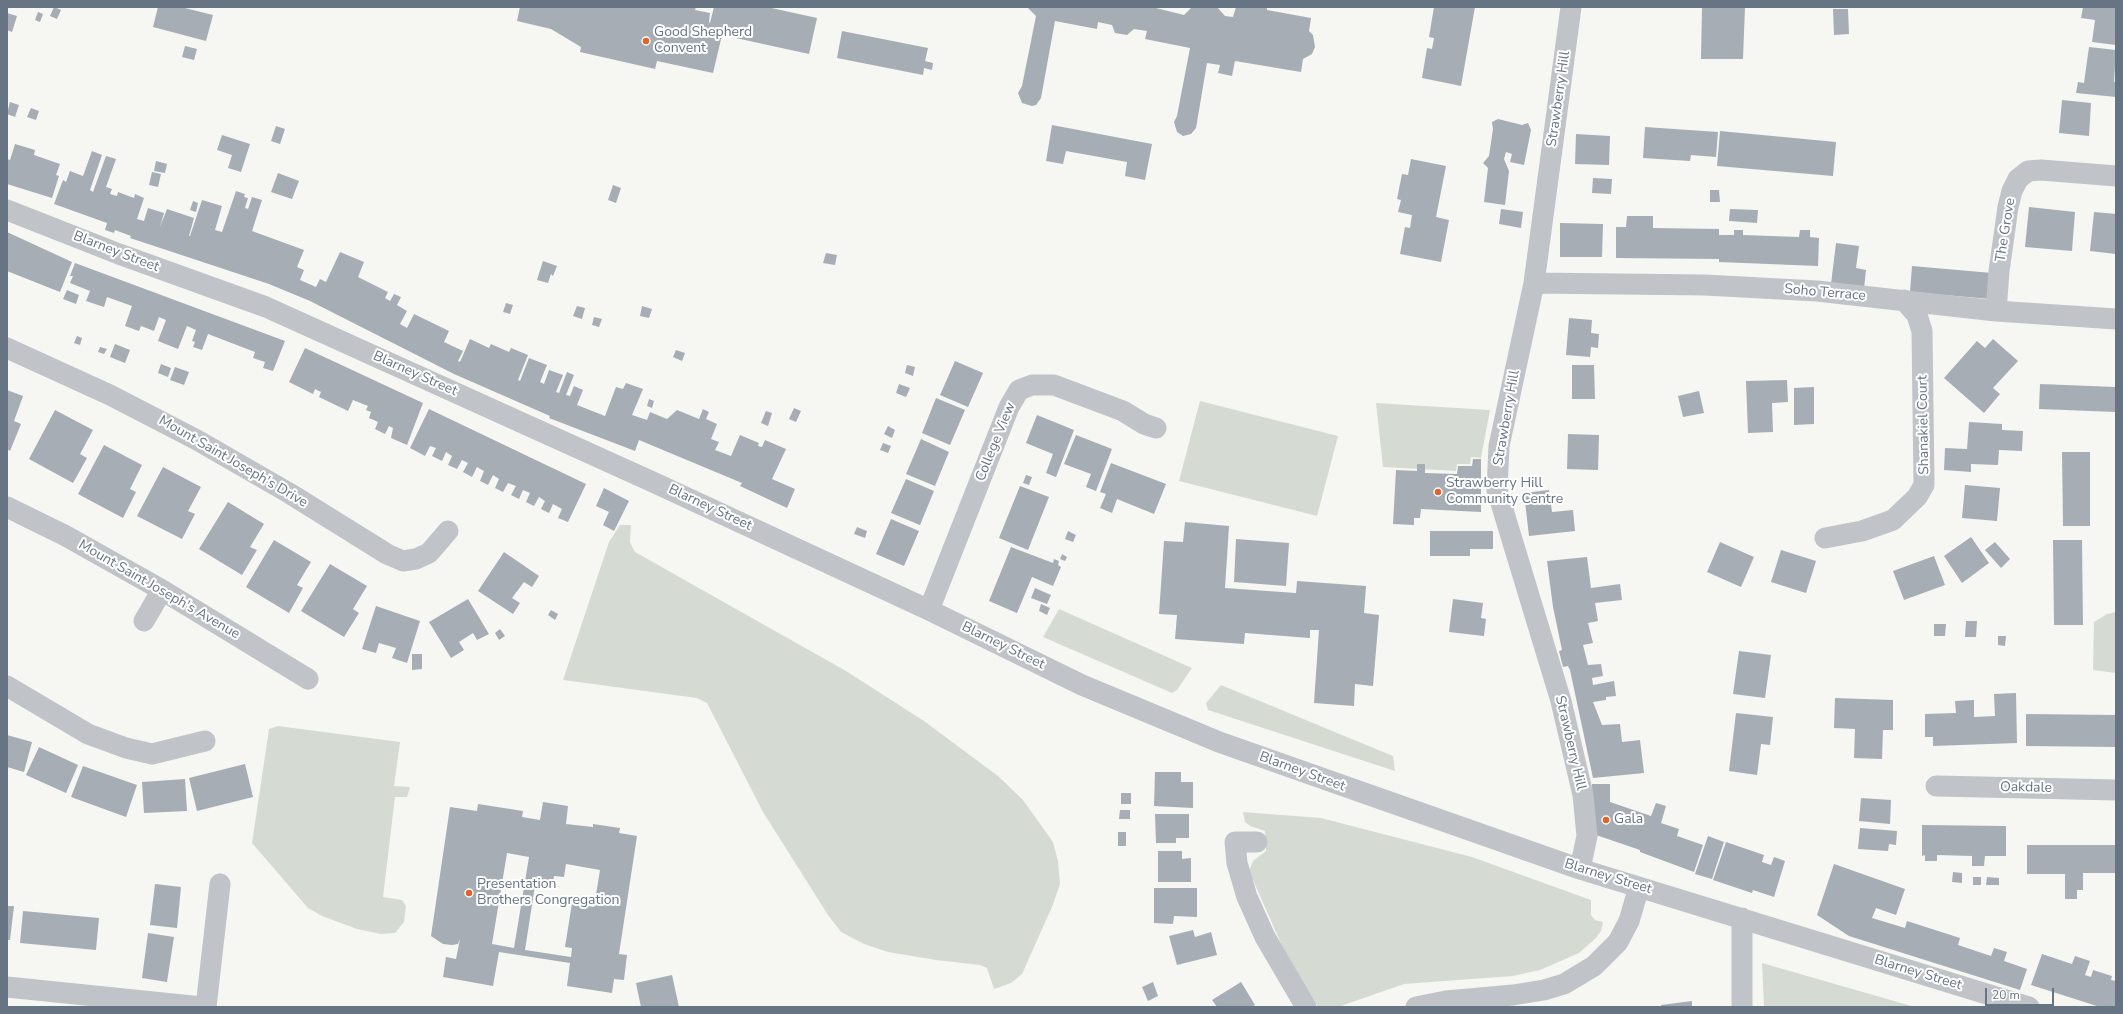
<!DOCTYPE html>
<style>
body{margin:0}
#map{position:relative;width:2123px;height:1014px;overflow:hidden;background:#f6f7f3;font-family:"Nunito Sans",sans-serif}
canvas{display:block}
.frame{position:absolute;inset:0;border:8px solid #667484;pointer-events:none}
.scale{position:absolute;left:1985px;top:988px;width:69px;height:18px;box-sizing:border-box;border:2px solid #667484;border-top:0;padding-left:5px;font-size:12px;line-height:14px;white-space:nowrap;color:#667484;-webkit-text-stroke:3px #fff;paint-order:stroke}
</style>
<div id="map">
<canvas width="2123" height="1014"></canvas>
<div class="frame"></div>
<div class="scale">20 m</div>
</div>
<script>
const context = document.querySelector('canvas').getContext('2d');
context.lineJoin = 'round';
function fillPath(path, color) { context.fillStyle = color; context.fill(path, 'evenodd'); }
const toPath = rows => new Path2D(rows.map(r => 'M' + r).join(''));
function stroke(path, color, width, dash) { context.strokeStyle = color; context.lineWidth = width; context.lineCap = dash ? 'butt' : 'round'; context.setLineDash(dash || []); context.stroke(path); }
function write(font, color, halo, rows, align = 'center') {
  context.font = font + ' "Nunito Sans",sans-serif'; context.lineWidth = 4; context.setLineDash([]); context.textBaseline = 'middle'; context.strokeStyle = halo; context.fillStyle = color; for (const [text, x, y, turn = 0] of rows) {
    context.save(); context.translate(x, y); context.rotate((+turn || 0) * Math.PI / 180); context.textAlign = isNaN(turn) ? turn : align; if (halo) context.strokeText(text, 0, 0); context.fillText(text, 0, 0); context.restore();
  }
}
fillPath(toPath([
 [1200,401,1338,436,1317,516,1179,481],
 [1376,403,1490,410,1481,458,1471,457,1470,464,1457,464,1456,471,1383,467],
 [620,525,631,525,630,542,635,552,846,671,924,721,998,776,1023,800,1053,842,1058,861,1060,884,1052,907,1022,974,1011,983,994,989,987,968,980,965,936,960,888,952,864,944,841,932,828,915,763,812,707,703,697,698,563,680,609,542],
 [1059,609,1192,668,1177,690,1172,693,1043,637],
 [2116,612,2116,673,2093,670,2094,622,2107,614],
 [1221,685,1393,756,1395,771,1208,710,1206,703],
 [278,726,400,742,394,786,410,787,407,797,395,797,383,897,402,900,406,906,404,922,395,933,381,934,357,929,322,916,308,908,252,843,269,729],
 [1243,812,1321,818,1472,857,1591,900,1591,915,1595,920,1603,922,1601,931,1596,938,1579,953,1540,970,1513,976,1404,984,1338,1007,1318,1007,1283,948,1249,871,1253,861,1266,851,1265,831,1250,826,1245,822],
 [1762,963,1915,1007,1764,1007]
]), '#d5dbd3');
fillPath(toPath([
 [54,7,61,10,57,19,50,16],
 [158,7,181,7,213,15,206,41,153,27],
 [520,7,696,7,695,10,710,13,709,22,710,23,714,7,767,7,817,18,809,54,722,35,713,73,657,61,655,69,580,52,581,47,551,29,517,21],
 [1027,7,1152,7,1184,15,1192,7,1217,7,1225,16,1233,17,1236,7,1267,7,1267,10,1311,18,1309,31,1313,35,1315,47,1312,54,1303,59,1301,72,1235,61,1232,76,1218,73,1220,65,1207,63,1196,128,1191,134,1183,136,1177,132,1174,122,1177,116,1190,48,1145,39,1147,31,1134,29,1127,35,1115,33,1112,25,1098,22,1097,29,1055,21,1041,98,1036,105,1032,106,1022,103,1018,93,1022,86,1036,16],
 [1434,7,1475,7,1461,86,1422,78,1427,48,1432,49,1434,38,1429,37],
 [1702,7,1745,7,1743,59,1701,59],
 [2083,7,2116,7,2116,45,2092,42,2095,20,2081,18],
 [1833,9,1848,9,1849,34,1834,35],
 [38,12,43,14,40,22,35,20],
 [7,13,17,16,12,32,7,30],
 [842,31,928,48,925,61,933,63,932,70,924,68,923,75,837,58],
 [185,46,197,49,194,60,182,57],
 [2089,47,2116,50,2114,82,2116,82,2116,97,2076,93,2078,82,2084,83],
 [2062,100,2091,103,2089,136,2059,133],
 [10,102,19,105,15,117,7,114],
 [31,108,39,111,36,120,27,117],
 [1498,119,1522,125,1528,123,1531,130,1524,165,1510,162,1512,154,1506,152,1504,159,1509,171,1505,205,1484,202,1488,168,1483,163,1489,156,1493,129,1492,122],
 [1052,125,1152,144,1145,180,1125,176,1127,162,1066,151,1063,164,1046,161],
 [276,126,285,129,280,144,271,141],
 [1645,127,1718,132,1716,157,1691,155,1690,161,1643,158],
 [1720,131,1836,142,1833,176,1717,166],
 [1576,134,1610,136,1609,165,1575,164],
 [222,135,250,144,241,172,228,168,232,155,217,150],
 [15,144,35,150,34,155,60,164,56,175,59,176,52,198,7,184,7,159,10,160],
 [92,151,102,155,90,190,93,192,106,156,116,159,106,187,112,189,110,194,117,196,118,192,134,198,135,194,144,198,137,219,144,221,148,208,164,213,160,227,167,209,194,218,189,236,190,236,202,200,222,206,215,230,222,232,236,191,245,194,244,197,248,198,245,208,248,209,252,197,262,200,252,231,304,250,297,267,304,270,300,280,316,287,320,279,326,282,340,252,364,262,358,277,388,292,385,298,390,301,394,294,401,297,397,305,407,311,400,324,407,328,414,314,449,331,444,342,463,351,458,361,460,362,470,339,489,348,491,344,509,352,511,348,528,355,518,380,520,381,529,358,547,365,540,382,544,384,549,370,563,375,556,392,559,393,567,372,574,375,566,395,570,396,574,386,583,390,577,405,605,416,616,387,623,389,626,383,643,389,632,415,647,420,650,412,667,419,677,410,699,419,703,409,709,412,706,419,717,424,711,439,719,442,715,450,731,456,740,435,759,443,758,446,762,447,765,440,786,449,772,479,795,489,787,508,740,486,742,483,639,440,635,451,549,418,550,416,454,374,310,301,269,284,130,238,131,236,115,230,114,233,105,230,107,223,54,204,63,180,66,182,70,171,83,176],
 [1411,159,1446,166,1436,217,1449,220,1441,262,1400,254,1405,227,1410,228,1412,215,1398,212,1401,200,1397,199,1402,174,1408,175],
 [156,161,167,164,165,173,154,171],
 [152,172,161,174,158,187,149,185],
 [278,173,299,181,292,199,271,192],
 [1593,178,1612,179,1611,194,1592,193],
 [613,185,621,188,616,203,608,200],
 [1710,190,1719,190,1720,202,1710,202],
 [193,201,198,203,196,212,190,210],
 [2029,207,2075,212,2072,251,2025,247],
 [1501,209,1523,212,1521,228,1499,224],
 [1730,209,1758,210,1757,223,1729,221],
 [2094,212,2116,214,2116,254,2090,251],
 [1627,216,1653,216,1653,228,1719,229,1719,235,1734,235,1734,230,1743,230,1743,235,1799,237,1800,230,1810,230,1810,237,1819,238,1818,266,1719,262,1719,259,1616,258,1616,227,1626,227],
 [1560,223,1603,224,1602,257,1560,257],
 [7,232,72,262,60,292,7,271],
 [1836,243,1859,246,1856,268,1866,270,1864,288,1831,284],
 [826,253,837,255,835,265,823,263],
 [543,261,557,266,553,276,551,274,548,283,537,280],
 [75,263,285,341,273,371,263,368,265,362,253,358,255,352,208,334,202,350,193,347,195,342,192,341,196,330,187,326,178,349,158,341,166,320,159,317,154,331,141,326,139,331,125,326,132,306,107,297,104,307,86,301,90,291,70,283,73,276,70,276],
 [1912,266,1992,273,1990,299,1910,292],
 [67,290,79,295,76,304,63,299],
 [506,303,513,305,510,314,503,312],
 [577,306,585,308,582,319,573,316],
 [642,306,652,309,649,318,640,316],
 [594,317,602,319,599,327,592,325],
 [1569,318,1592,320,1591,333,1599,334,1598,348,1591,347,1590,357,1566,355],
 [77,336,82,338,80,345,74,343],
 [1993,339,2018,361,1993,388,2000,394,1984,413,1944,378,1977,341,1985,348],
 [115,344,130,350,125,363,110,357],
 [100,347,107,349,104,354,98,352],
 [305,348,423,403,407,445,391,438,393,428,389,426,385,434,375,429,378,422,369,418,371,412,366,410,368,406,353,400,348,411,319,397,321,392,315,389,313,394,289,382],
 [676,350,685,353,682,361,673,357],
 [955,361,983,373,968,407,940,395],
 [161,364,171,368,168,377,158,373],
 [907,365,915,367,913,376,905,373],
 [1572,365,1594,365,1595,399,1572,399],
 [175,367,189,372,184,385,170,380],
 [1787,380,1788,402,1772,403,1773,432,1748,433,1746,381],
 [899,384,910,388,906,397,896,393],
 [2040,384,2116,387,2116,412,2039,409],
 [1814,387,1814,424,1794,425,1794,388],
 [7,390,23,396,14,421,21,424,10,451,7,449],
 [1699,391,1704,413,1683,417,1678,396],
 [936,398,965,410,950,445,922,433],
 [649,399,654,401,652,408,647,406],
 [794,408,801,411,796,422,789,419],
 [429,409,586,484,568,522,558,518,562,509,553,504,549,513,541,509,545,501,539,497,534,506,526,502,530,493,523,490,519,499,511,495,516,486,508,483,503,492,495,488,499,479,493,475,488,485,480,481,484,471,477,467,472,477,463,472,468,463,462,460,457,469,448,465,452,456,446,452,442,461,432,456,436,448,430,446,425,456,410,448],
 [55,410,93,430,80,454,87,458,73,483,29,459],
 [766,411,772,413,768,426,761,423],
 [1037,415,1074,430,1056,477,1046,473,1053,454,1026,443],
 [1969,422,2002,424,2002,430,2023,431,2022,451,1999,450,1998,465,1971,464,1971,472,1944,470,1945,448,1967,449],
 [888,426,895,430,892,438,884,434],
 [1568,434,1599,435,1598,470,1567,469],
 [1076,435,1112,449,1096,491,1086,487,1091,474,1064,464],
 [921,439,949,452,935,486,906,474],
 [883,443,891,446,888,453,880,450],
 [104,445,142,465,130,489,136,492,123,518,78,494],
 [2062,452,2090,452,2090,526,2063,526],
 [1473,459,1481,459,1481,512,1421,509,1420,518,1414,518,1414,525,1393,524,1396,470,1417,471,1417,464,1425,464,1425,473,1457,474,1458,466,1472,466],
 [1111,463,1166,484,1154,514,1117,499,1112,513,1100,508,1106,494,1100,492],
 [163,467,201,487,188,511,195,514,182,539,137,516],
 [1026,475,1032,477,1029,485,1023,483],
 [906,479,934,491,920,525,891,513],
 [1965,485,2000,488,1997,521,1962,518],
 [1020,486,1049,497,1028,550,999,538],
 [604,488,629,501,614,531,603,525,609,512,596,506],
 [1549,490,1552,512,1573,510,1575,531,1529,536,1524,493],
 [228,502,264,524,250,547,257,550,242,575,199,549],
 [891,519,919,531,904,566,876,554],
 [1185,522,1229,526,1225,588,1296,593,1297,581,1366,586,1364,613,1379,615,1373,686,1355,684,1354,706,1314,703,1319,630,1310,630,1310,638,1245,633,1244,644,1175,639,1177,615,1159,614,1164,541,1183,542],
 [857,527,867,531,865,538,854,534],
 [1068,531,1076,535,1073,542,1065,539],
 [1430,531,1493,531,1493,549,1470,549,1470,556,1430,556],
 [1971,537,1989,563,1962,583,1944,556],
 [1236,539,1289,543,1286,586,1234,582],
 [274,540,311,562,297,585,303,588,289,613,246,587],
 [2053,540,2082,540,2083,625,2054,625],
 [1720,542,1754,557,1741,587,1707,572],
 [1995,542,2010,559,2001,568,1985,550],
 [1011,547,1053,563,1054,559,1059,561,1058,565,1061,567,1053,586,1032,577,1017,613,989,601],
 [1781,550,1816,561,1806,593,1771,582],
 [504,552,539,576,532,587,524,582,512,598,520,603,513,614,478,591],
 [1062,554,1067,557,1065,561,1060,559],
 [1934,556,1945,585,1904,600,1893,571],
 [1587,557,1591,588,1620,584,1622,600,1595,603,1598,621,1588,623,1593,643,1583,645,1588,665,1601,664,1603,676,1592,678,1593,685,1614,681,1616,696,1606,697,1606,700,1593,702,1602,725,1620,724,1622,742,1640,740,1644,773,1593,778,1570,670,1568,666,1563,667,1559,651,1562,650,1553,607,1547,561],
 [330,564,367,586,353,609,359,613,344,637,301,611],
 [1035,588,1051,595,1047,604,1031,598],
 [468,599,489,634,477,640,473,633,459,642,464,650,451,658,429,622],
 [1453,599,1483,603,1481,618,1486,619,1484,636,1449,632],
 [1041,604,1050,608,1047,615,1039,611],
 [376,606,420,621,407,663,392,658,396,648,379,643,376,653,362,649],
 [551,610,558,614,555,620,548,615],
 [1966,621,1977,621,1976,637,1965,637],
 [1934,624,1946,624,1945,636,1934,636],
 [500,629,505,636,499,640,495,633],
 [1998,636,2006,636,2005,646,1998,645],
 [1739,651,1771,655,1765,698,1733,694],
 [412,654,422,654,422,669,412,670],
 [2016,693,2017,743,1933,746,1933,737,1925,737,1925,714,1956,713,1955,701,1974,700,1974,717,1995,716,1994,694],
 [1835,698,1893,700,1893,730,1883,730,1882,759,1854,758,1855,729,1834,728],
 [1736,713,1773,717,1770,745,1761,744,1757,775,1729,771],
 [2026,714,2116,715,2116,747,2026,746],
 [7,735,32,742,24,772,7,767],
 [39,747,78,765,66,793,26,775],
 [245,764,253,797,197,811,189,778],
 [83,766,137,785,126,817,71,797],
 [1155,772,1181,772,1181,782,1193,782,1193,808,1154,806],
 [185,779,187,811,144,813,142,782],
 [1592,784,1610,784,1610,802,1651,816,1656,803,1666,806,1661,823,1679,829,1677,836,1703,845,1694,872,1640,852,1640,850,1593,834],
 [1121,793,1131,793,1131,804,1121,804],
 [1861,798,1891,800,1890,824,1859,821],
 [543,802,568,806,566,824,593,827,593,824,620,828,619,833,637,836,619,954,627,955,624,980,614,979,612,993,567,986,570,963,499,952,493,986,443,977,446,957,456,959,460,939,458,944,452,945,443,944,431,936,450,807,477,811,478,804,523,811,522,817,540,820],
 [507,853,529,857,514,948,492,944],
 [566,864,600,870,594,907,572,903,565,947,572,948,571,957,525,950,536,879,553,882,554,876,564,877],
 [1120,810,1130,810,1130,819,1119,819],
 [1155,814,1189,814,1189,838,1176,838,1176,843,1156,843],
 [1922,825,2006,826,2006,856,1985,856,1984,866,1972,866,1972,856,1937,855,1937,861,1925,861,1925,855,1922,856],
 [1860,828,1897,831,1896,845,1889,844,1888,851,1858,849],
 [1118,832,1126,832,1126,846,1118,846],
 [1708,836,1724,842,1712,879,1695,874],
 [1726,842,1764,855,1762,862,1771,865,1774,857,1785,861,1774,897,1753,890,1752,893,1713,880],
 [2027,845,2116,845,2116,873,2083,873,2083,890,2077,890,2077,899,2065,899,2065,874,2027,874],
 [1158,851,1182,851,1182,859,1191,858,1191,882,1158,882],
 [1834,864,1905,889,1896,915,1876,908,1872,918,1905,928,1907,921,1960,938,1958,945,1991,956,1994,948,2007,952,2004,961,2027,969,2020,990,1849,936,1817,915],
 [1953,872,1962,873,1962,883,1952,882],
 [1973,877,1981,877,1981,885,1973,885],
 [1987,877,1999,878,1999,885,1986,885],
 [155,884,181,887,177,928,150,925],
 [1154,888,1197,888,1197,917,1174,916,1173,924,1154,923],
 [7,906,14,906,10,940,7,940],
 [23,911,99,918,96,950,20,943],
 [1193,930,1195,937,1211,932,1217,955,1177,965,1169,936],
 [148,933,174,937,167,982,142,978],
 [2042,954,2072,964,2075,956,2090,961,2085,975,2091,977,2093,970,2112,976,2111,980,2116,981,2116,1007,2100,1007,2031,985],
 [672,975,679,1007,641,1007,636,983],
 [1153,982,1158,996,1148,1001,1142,987],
 [1241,982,1255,1005,1251,1007,1217,1007,1212,1000],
 [1692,1001,1692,1007,1661,1007,1661,1005]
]), '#a6adb4');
stroke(toPath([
 [1571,7,1534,283,1499,446,1497,490,1561,701,1583,795,1587,836,1580,869],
 [7,210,119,254,266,307,655,483,929,610,1082,685,1219,742,1580,869,2029,1007],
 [1534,283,1705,285,1817,291,1996,311,2116,319],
 [1996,311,1999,271,2008,207,2012,191,2018,179,2028,171,2041,170,2116,176],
 [7,348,110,395,197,440,289,493,387,554,403,561,416,559,429,553,448,531],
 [7,507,66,536,162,590,308,679],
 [1825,538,1862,531,1893,520,1917,497,1924,485,1922,331,1917,315,1904,300],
 [929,610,1009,407,1019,390,1032,385,1054,385,1123,411,1144,424,1156,428],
 [144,621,162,590],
 [7,686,88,734,126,748,152,754,205,741],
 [1936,786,2116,790],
 [1257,842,1235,842,1237,863,1247,897,1265,937,1306,1007],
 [7,987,202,1007],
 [206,1007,220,884],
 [1416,1007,1446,1001,1513,995,1544,990,1564,984,1594,966,1618,942,1629,921,1639,887],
 [1742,1007,1742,918]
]), '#c0c3c7', 21);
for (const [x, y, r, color] of [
 [646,41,4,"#de642c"],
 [1438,492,4,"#de642c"],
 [1606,820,4,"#de642c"],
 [469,893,4,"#de642c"]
]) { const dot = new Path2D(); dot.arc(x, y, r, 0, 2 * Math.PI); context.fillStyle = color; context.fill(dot); stroke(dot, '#fff', 1.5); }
write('14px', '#667484', '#fff', [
 ["Good Shepherd",654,33],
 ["Convent",654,49],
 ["Strawberry Hill",1446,484],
 ["Community Centre",1446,500],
 ["Gala",1614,820],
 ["Presentation",477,885],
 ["Brothers Congregation",477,901]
], 'left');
write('14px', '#667484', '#fff', [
 ["Strawberry Hill",1559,99,-82],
 ["The Grove",2006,230,-81],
 ["Blarney Street",116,252,21],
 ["Soho Terrace",1825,293,5],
 ["Blarney Street",415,374,24],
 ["Strawberry Hill",1507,418,-80],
 ["Shanakiel Court",1924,425,-91],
 ["College View",996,442,-68],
 ["Mount Saint Joseph's Drive",233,462,30],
 ["Blarney Street",710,508,25],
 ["Mount Saint Joseph's Avenue",159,590,30],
 ["Blarney Street",1003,646,26],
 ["Strawberry Hill",1570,743,77],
 ["Blarney Street",1302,772,20],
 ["Oakdale",2026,788,1],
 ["Blarney Street",1608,877,17],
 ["Blarney Street",1918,973,17]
]);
</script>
